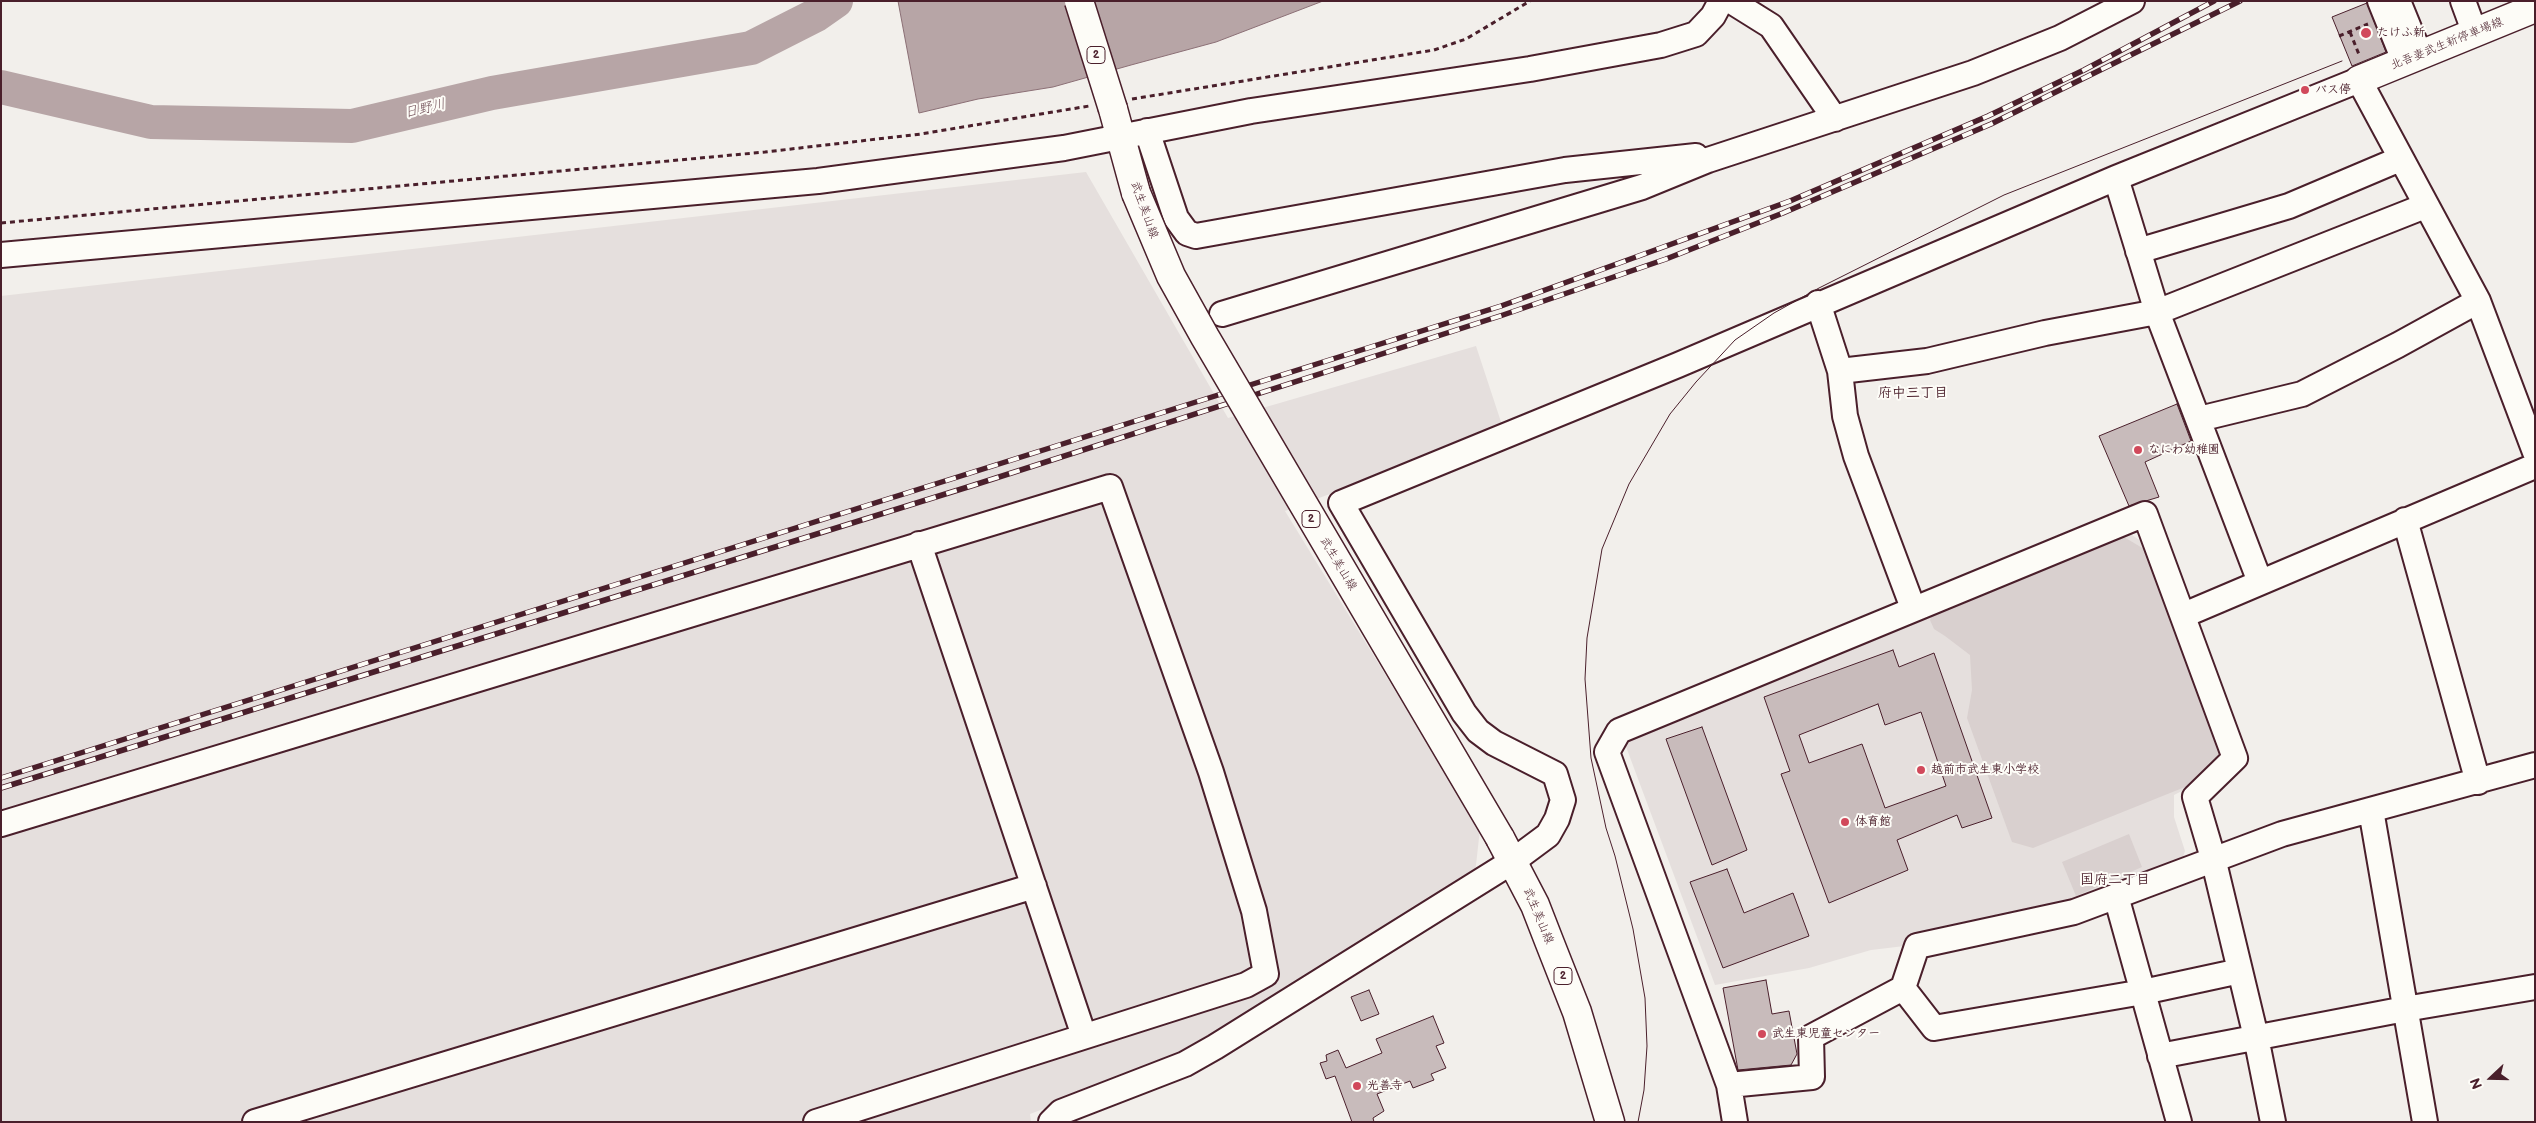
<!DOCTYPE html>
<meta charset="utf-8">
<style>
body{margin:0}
#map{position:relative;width:2536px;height:1123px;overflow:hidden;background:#f2efeb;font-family:"Balsamiq Sans",sans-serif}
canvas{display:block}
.frame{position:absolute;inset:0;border:2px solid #4a1f2b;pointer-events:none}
.north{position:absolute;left:2466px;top:1053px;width:50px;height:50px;-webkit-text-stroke:4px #fdfcf7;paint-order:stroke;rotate:249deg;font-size:14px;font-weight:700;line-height:20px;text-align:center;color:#4a1f2b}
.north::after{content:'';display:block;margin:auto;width:18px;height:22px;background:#4a1f2b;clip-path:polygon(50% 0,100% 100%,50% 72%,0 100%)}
</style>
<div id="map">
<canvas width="2536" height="1123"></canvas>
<div class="frame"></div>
<div class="north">N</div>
</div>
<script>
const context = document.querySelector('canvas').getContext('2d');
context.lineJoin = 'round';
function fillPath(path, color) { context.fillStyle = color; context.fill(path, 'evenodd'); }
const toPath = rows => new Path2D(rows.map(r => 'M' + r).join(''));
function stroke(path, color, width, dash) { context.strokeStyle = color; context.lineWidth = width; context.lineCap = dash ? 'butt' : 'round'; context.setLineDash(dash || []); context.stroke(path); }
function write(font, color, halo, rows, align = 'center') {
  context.font = font + ' "Balsamiq Sans","Klee One",sans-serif'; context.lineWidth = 4; context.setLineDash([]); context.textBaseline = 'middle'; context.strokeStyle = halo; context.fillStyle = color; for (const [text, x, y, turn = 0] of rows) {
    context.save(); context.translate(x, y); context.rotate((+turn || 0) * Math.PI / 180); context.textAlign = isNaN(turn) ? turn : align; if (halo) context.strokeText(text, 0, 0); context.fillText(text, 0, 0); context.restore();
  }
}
fillPath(toPath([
 [1086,172,1228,418,1476,346,1503,428,1285,511,1480,829,1475,874,1183,1056,1030,1114,1031,1122,1,1122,1,296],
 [2129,533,2151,548,2225,753,2190,787,2174,795,2174,817,2185,851,2182,860,2065,908,1913,945,1871,950,1809,968,1715,985,1622,736]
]), '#e5dfdd');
fillPath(toPath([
 [2124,537,2149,552,2221,753,2190,785,2033,848,2012,842,1967,718,1972,690,1970,655,1945,636,1934,629,1930,620,1934,612],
 [2129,834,2142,867,2076,896,2062,862]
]), '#d9d0cf');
const water = toPath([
 [898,1,1323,1,1216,42,1131,65,1053,87,978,99,919,113,898,1]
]);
fillPath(water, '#b7a5a6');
stroke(water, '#8b6f75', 1);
stroke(toPath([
 [1,87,151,122,352,126,492,93,751,48,816,15,836,1]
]), '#b7a5a6', 34);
const building = toPath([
 [2367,3,2386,52,2352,66,2332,17,2367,3],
 [2177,404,2191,441,2145,462,2159,497,2129,506,2099,436,2177,404],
 [1893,650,1899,667,1934,653,1992,818,1962,828,1957,815,1897,840,1908,870,1829,903,1781,774,1790,771,1764,697,1893,650],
 [1878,704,1885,725,1921,712,1946,786,1885,808,1862,744,1809,763,1799,735,1878,704],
 [1702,727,1747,850,1712,865,1666,739,1702,727],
 [1727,869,1744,913,1793,893,1809,936,1723,968,1690,882,1727,869],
 [1766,980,1772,1014,1789,1011,1797,1054,1791,1065,1738,1070,1723,988,1766,980],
 [1369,990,1379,1014,1361,1021,1351,997,1369,990],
 [1433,1016,1444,1043,1436,1046,1446,1068,1431,1074,1434,1080,1413,1088,1410,1081,1377,1094,1384,1111,1373,1118,1374,1122,1352,1122,1335,1076,1326,1079,1320,1063,1327,1061,1326,1055,1338,1050,1346,1068,1382,1053,1376,1039,1433,1016]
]);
fillPath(building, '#c8bbbb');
stroke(building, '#4a1f2b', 1);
const minor = toPath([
 [1731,1,1771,26,1835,119],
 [2380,1,2399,48],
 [2398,1,2420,55],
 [2463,1,2470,20],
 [1147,131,1176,218,1187,233,1196,236,1565,170,1696,156,1697,159],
 [2116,178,2157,312,2260,582],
 [2138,251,2289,206,2400,159],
 [1,255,818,181,1064,148,1251,111,1530,69,1661,45,1696,34,1713,16,1721,1],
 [1818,303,1840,371,1845,416,1856,456,1913,608],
 [1222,314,1642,187,1708,160,1973,73,2060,38,2132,1],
 [1840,371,1927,361,2045,333,2157,312,2425,206],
 [2199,419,2302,394,2398,345,2478,301],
 [2405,520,2478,782],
 [919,544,1084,1036],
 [2184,615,2535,466],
 [2371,810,2425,1122],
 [1,824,1110,487,1211,772,1254,911,1266,974,1246,985,816,1122],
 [2116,896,2179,1122],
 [1903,988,1934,1028,2143,992,2240,971],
 [2160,1056,2405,1009,2535,987],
 [1729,1085,1812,1077,1811,1037,1903,988,1917,946,2074,912,2282,834,2535,765],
 [255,1122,1034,886],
 [1051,1122,1061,1112,1185,1064,1215,1047,1513,861,1548,835,1557,819,1563,800,1555,774,1494,743,1478,731,1464,713,1341,503,1678,365,2116,178,2359,80,2478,301,2535,452],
 [1735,1122,1729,1085,1607,752,1619,731,2145,514,2235,758,2195,797,2213,858,2256,1037,2273,1122]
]);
const major = toPath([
 [2359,80,2535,8],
 [1113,109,1136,193],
 [1500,838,1535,905,1549,941,1577,1012,1610,1122]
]);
stroke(minor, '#4a1f2b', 28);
stroke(major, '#4a1f2b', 31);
stroke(toPath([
 [2350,32,2360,57],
 [2339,36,2368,24],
 [1132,99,1434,50,1466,39,1530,1],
 [1,223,765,152,921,134,1089,106]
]), '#4a1f2b', 3, [5, 4]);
stroke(minor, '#fdfcf7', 24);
stroke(major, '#fdfcf7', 28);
stroke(toPath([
 [1638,1122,1644,1090,1647,1046,1645,998,1633,929,1615,856,1606,828,1591,758,1585,679,1587,638,1602,549,1629,484,1670,414,1696,382,1735,340,1774,313,1819,288,2004,195,2342,61]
]), '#4a1f2b', 1);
const rail = toPath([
 [1,778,1501,306,1790,201,1988,116,2084,70,2214,1],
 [1,788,971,486,1503,315,1666,259,1783,213,1991,124,2240,1]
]);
stroke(rail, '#4a1f2b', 5.5);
stroke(rail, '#fdfcf7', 4, [11]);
const majorBridge = toPath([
 [1079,1,1113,109],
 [1136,193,1171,276,1205,337,1500,838]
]);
stroke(majorBridge, '#4a1f2b', 31, []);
stroke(majorBridge, '#fdfcf7', 28);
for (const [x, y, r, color] of [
 [2366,33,6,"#d1495b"],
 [2305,90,5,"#d1495b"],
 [2138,450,5,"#d1495b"],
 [1921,770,5,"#d1495b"],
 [1845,822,5,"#d1495b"],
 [1762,1034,5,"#d1495b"],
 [1357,1086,5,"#d1495b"]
]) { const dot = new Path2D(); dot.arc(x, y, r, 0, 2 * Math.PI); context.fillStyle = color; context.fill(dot); stroke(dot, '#fdfcf7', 2); }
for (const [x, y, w] of [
 [1096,55,18],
 [1311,519,18],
 [1563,976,18]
]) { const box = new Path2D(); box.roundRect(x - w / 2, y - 8.5, w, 17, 4); context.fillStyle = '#fdfcf7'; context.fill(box); stroke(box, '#4a1f2b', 1); }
write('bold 11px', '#4a1f2b', null, [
 ["2",1096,55],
 ["2",1311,519],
 ["2",1563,976]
]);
write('bold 12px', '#4a1f2b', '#fdfcf7', [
 ["たけふ新",2377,33],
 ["バス停",2315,90],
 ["なにわ幼稚園",2148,450],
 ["越前市武生東小学校",1931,770],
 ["体育館",1855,822],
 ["武生東児童センター",1772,1034],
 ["光善寺",1367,1086]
], 'left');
write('12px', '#4a1f2b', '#fdfcf7', [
 ["北吾妻武生新停車場線",2447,44,-22],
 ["武生美山線",1144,210,70],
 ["武生美山線",1338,564,59],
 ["武生美山線",1538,916,67]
]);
write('italic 14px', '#704e56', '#fdfcf7', [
 ["日野川",425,109,-13]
]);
write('bold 14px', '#4a1f2b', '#fdfcf7', [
 ["府中三丁目",1913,393],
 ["国府二丁目",2115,880]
]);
</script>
